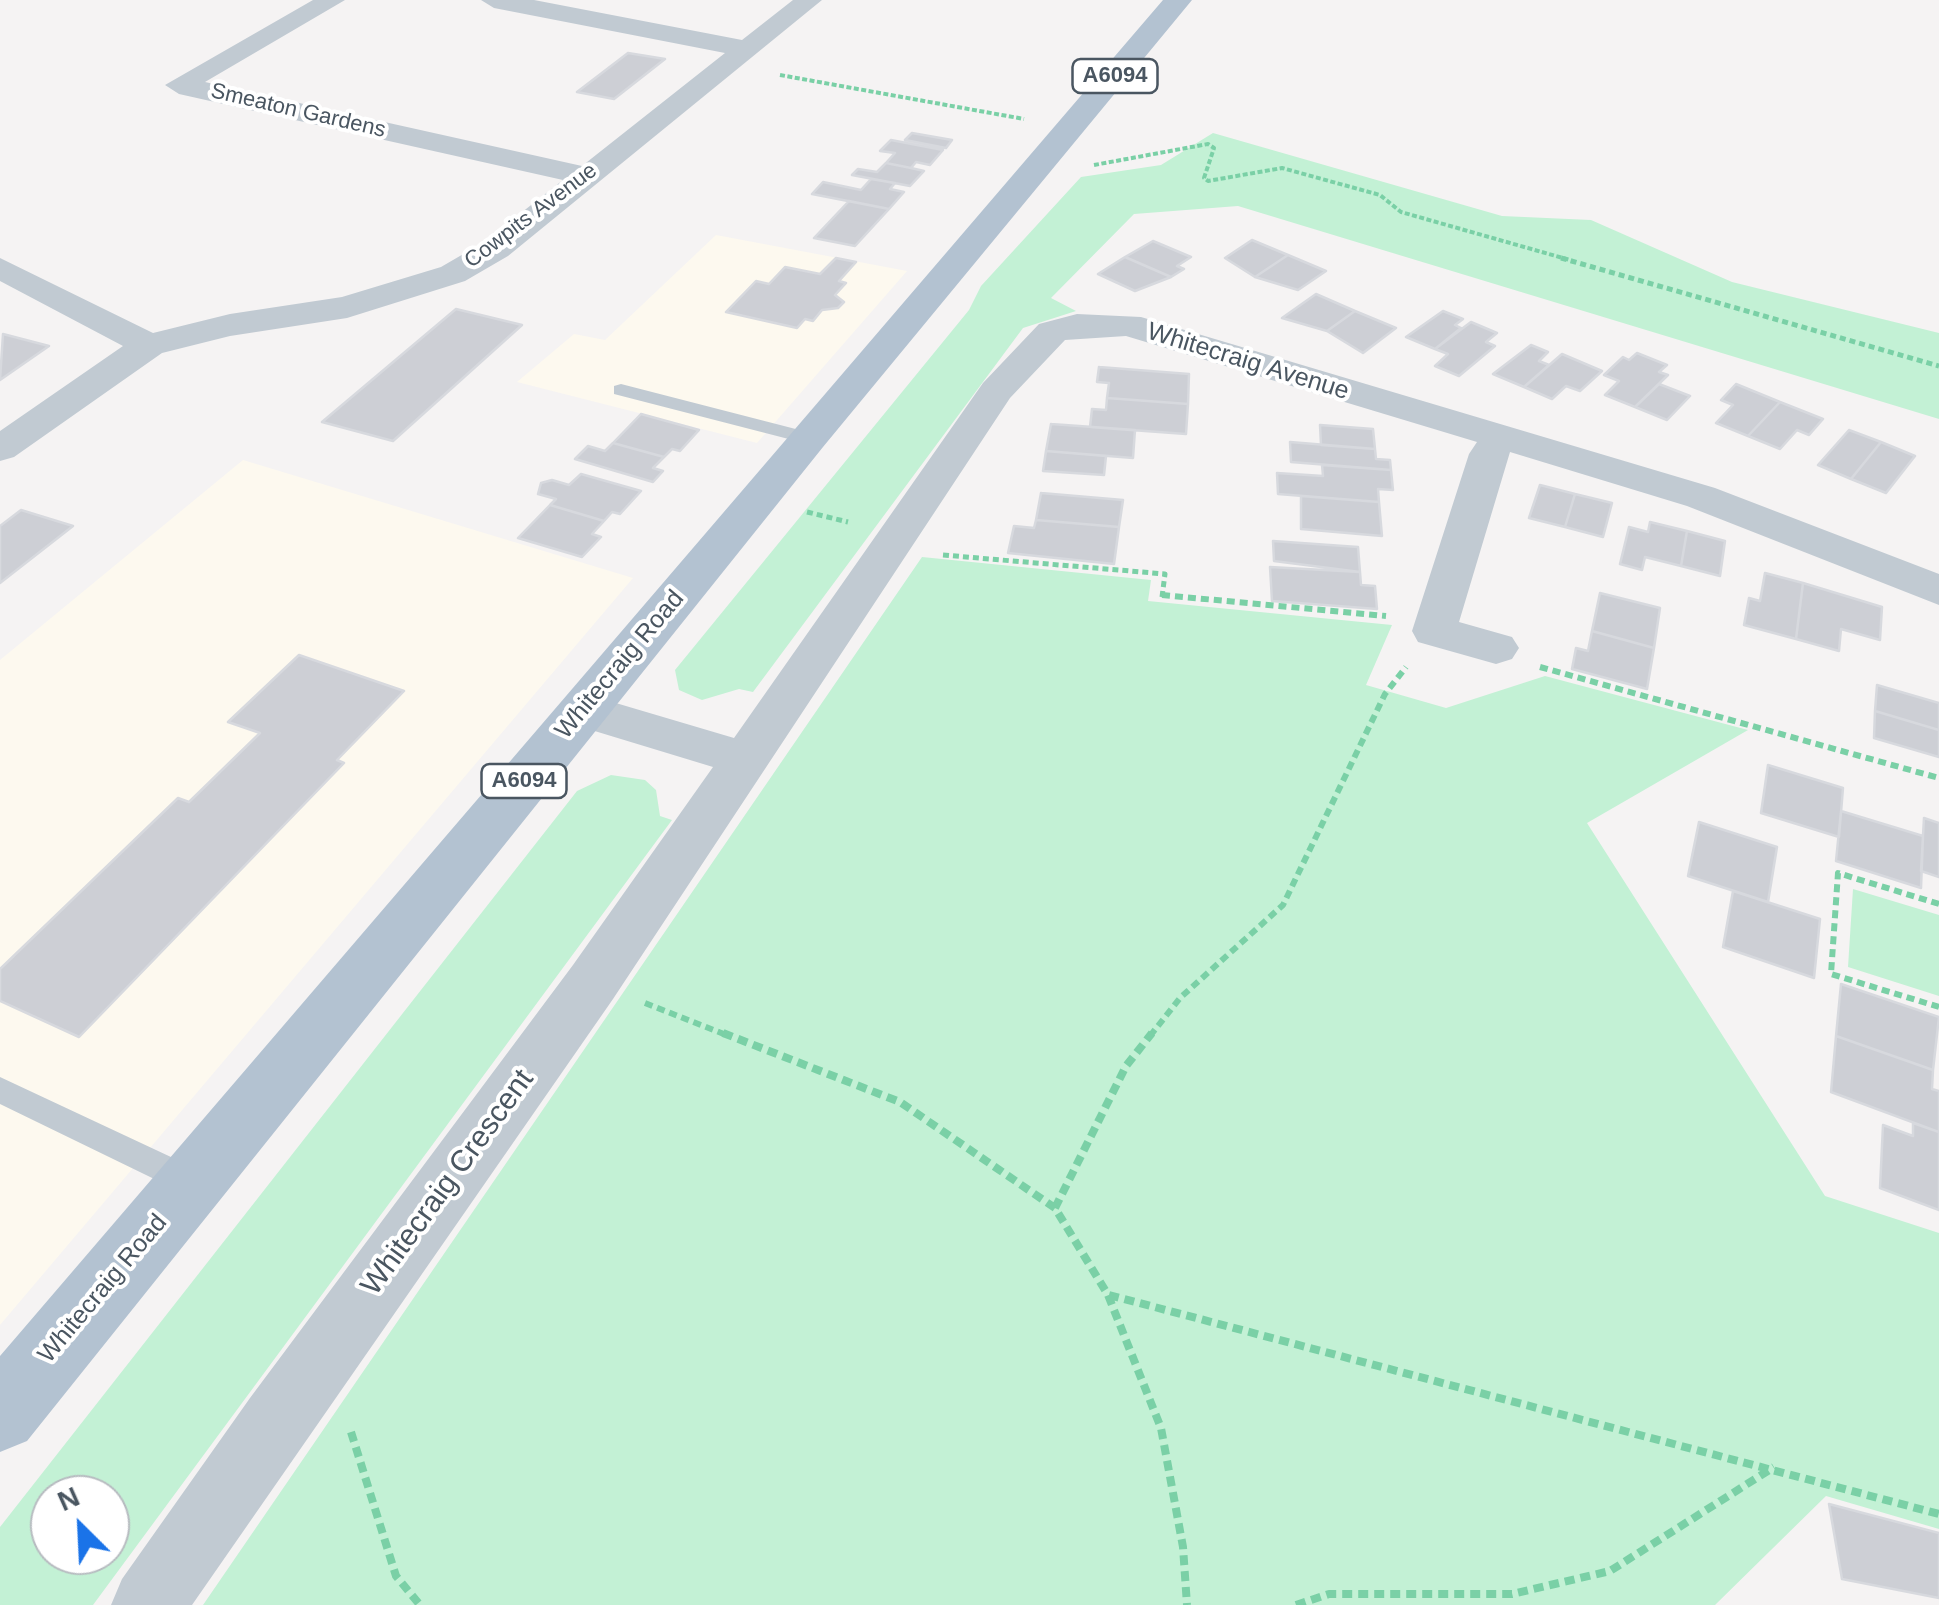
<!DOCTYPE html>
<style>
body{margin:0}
#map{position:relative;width:1939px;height:1605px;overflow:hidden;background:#f5f3f3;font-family:Helvetica,sans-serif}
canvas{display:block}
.north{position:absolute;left:30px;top:1475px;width:100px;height:100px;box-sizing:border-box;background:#fff;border:2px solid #b7bbc0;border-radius:50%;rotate:336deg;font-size:28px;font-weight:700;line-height:40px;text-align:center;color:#4a5661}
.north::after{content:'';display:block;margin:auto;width:35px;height:45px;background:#1a73e8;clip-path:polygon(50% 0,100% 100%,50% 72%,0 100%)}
</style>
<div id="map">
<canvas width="1939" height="1605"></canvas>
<div class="north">N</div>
</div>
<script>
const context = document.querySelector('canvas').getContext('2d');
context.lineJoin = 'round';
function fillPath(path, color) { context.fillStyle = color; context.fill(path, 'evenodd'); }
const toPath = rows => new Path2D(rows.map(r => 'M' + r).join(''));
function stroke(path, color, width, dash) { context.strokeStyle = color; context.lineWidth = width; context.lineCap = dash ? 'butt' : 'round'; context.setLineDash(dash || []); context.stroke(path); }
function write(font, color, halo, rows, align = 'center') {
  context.font = font + ' Helvetica,sans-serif'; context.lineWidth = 8; context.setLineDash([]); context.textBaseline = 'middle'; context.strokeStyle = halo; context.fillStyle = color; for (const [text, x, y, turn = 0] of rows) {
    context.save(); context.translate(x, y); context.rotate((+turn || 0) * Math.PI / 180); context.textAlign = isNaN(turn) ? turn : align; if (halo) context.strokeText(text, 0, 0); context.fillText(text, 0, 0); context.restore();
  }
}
fillPath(toPath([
 [716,235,907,271,757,443,517,382,574,334,605,340],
 [243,460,633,578,0,1325,0,660]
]), '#fdf9ef');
fillPath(toPath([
 [1213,133,1502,216,1591,220,1732,282,1939,333,1939,419,1238,206,1134,214,1051,298,1076,311,1023,328,753,692,739,689,702,700,679,690,675,670,969,310,981,286,1081,177,1161,165],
 [922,557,1151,580,1148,601,1392,625,1366,685,1446,708,1545,676,1748,730,1587,823,1825,1196,1939,1233,1939,1529,1826,1496,1715,1605,203,1605],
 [611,775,645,780,656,790,660,816,672,820,93,1605,0,1605,0,1527,577,791],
 [50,1495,110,1495,110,1555,50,1555],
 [1853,889,1939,915,1939,996,1848,967]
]), '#c3f1d5');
const building = toPath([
 [628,53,665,59,614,99,577,92,628,53],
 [912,133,952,140,946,148,905,140,912,133],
 [891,140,943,150,930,165,916,162,911,168,886,163,895,153,880,151,891,140],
 [886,163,911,168,924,171,910,186,852,175,858,169,877,172,886,163],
 [871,179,895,183,890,189,904,192,889,209,812,194,823,182,861,190,871,179],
 [849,201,889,209,855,246,814,238,849,201],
 [1252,240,1288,255,1255,277,1225,258,1252,240],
 [1153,241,1191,257,1177,266,1184,269,1171,277,1125,257,1153,241],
 [1288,255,1326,271,1298,290,1255,277,1288,255],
 [1125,257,1171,277,1135,291,1098,274,1125,257],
 [836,258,856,262,839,281,846,283,835,295,844,302,838,308,822,310,813,321,805,319,797,328,726,312,756,281,769,284,785,267,820,274,836,258],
 [1316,294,1355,311,1327,331,1282,318,1316,294],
 [456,309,522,325,393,441,322,422,456,309],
 [1355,311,1396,328,1363,353,1327,331,1355,311],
 [1443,311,1463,319,1455,325,1461,328,1435,349,1406,337,1443,311],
 [1471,322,1497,333,1486,342,1495,346,1459,376,1435,366,1448,354,1435,349,1471,322],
 [3,334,49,346,0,380,3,334],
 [1531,345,1548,352,1539,361,1549,365,1524,387,1493,374,1531,345],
 [1637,353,1667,365,1659,372,1668,375,1635,407,1605,395,1619,381,1604,375,1623,357,1629,360,1637,353],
 [1562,354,1602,371,1580,391,1566,386,1552,399,1524,387,1562,354],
 [1099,367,1189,374,1188,404,1107,398,1109,383,1097,382,1099,367],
 [1659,384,1690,396,1667,420,1635,407,1659,384],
 [1736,384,1780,402,1748,436,1716,423,1733,405,1721,400,1736,384],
 [1107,398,1188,404,1186,434,1090,427,1092,409,1106,410,1107,398],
 [1780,402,1823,419,1809,435,1797,430,1780,449,1748,436,1780,402],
 [641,414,699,430,680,451,672,449,664,457,613,443,641,414],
 [1051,424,1135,430,1133,458,1046,451,1051,424],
 [1320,425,1373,429,1375,449,1321,445,1320,425],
 [1849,430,1881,442,1851,479,1818,465,1849,430],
 [1290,442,1375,449,1376,459,1390,460,1391,470,1291,462,1290,442],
 [1881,442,1915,456,1886,493,1851,479,1881,442],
 [613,443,664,457,653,468,663,471,653,482,575,459,588,446,605,451,613,443],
 [1046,451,1106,456,1104,475,1043,471,1046,451],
 [1322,465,1391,470,1393,490,1378,489,1379,502,1278,494,1277,473,1323,476,1322,465],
 [581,474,641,491,620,514,612,512,604,521,550,505,556,499,538,494,541,483,552,480,569,485,581,474],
 [1540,485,1575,494,1565,527,1529,518,1540,485],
 [1041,493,1123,500,1119,527,1036,520,1041,493],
 [1575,494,1612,503,1603,537,1565,527,1575,494],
 [1301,496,1379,502,1382,536,1301,529,1301,496],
 [550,505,604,521,592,534,601,537,582,557,518,538,550,505],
 [21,510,73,526,0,583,0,526,21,510],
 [1036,520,1119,527,1114,564,1008,553,1014,526,1034,528,1036,520],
 [1650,522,1687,531,1681,566,1645,557,1642,570,1620,564,1629,527,1648,532,1650,522],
 [1687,531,1725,541,1720,576,1681,566,1687,531],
 [1273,541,1358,547,1360,572,1274,561,1273,541],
 [1270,567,1360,572,1361,585,1375,586,1377,609,1272,601,1270,567],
 [1765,573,1803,583,1796,639,1744,625,1749,598,1760,601,1765,573],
 [1803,583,1882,607,1880,640,1841,629,1839,651,1796,639,1803,583],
 [1600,593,1660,608,1654,648,1592,631,1600,593],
 [1592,631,1654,648,1647,689,1572,669,1576,648,1588,651,1592,631],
 [299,655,404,691,337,760,344,763,79,1037,0,1001,0,969,178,798,189,802,260,733,228,722,299,655],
 [1877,685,1939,703,1939,730,1875,711,1877,685],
 [1875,711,1939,730,1939,757,1874,738,1875,711],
 [1768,765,1843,788,1839,837,1761,813,1768,765],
 [1841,811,1923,836,1921,888,1836,861,1841,811],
 [1924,818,1939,823,1939,877,1921,871,1924,818],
 [1699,822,1777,847,1768,902,1688,876,1699,822],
 [1733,891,1820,919,1814,978,1723,947,1733,891],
 [1841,984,1939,1017,1933,1070,1836,1036,1841,984],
 [1836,1036,1933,1070,1932,1089,1939,1091,1939,1132,1831,1092,1836,1036],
 [1913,1123,1939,1132,1939,1210,1880,1188,1883,1125,1913,1136,1913,1123],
 [1829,1504,1939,1533,1939,1598,1842,1579,1829,1504]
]);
fillPath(building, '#cdcfd5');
stroke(building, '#d7d9de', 2.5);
stroke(toPath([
 [780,75,1024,119],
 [1094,165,1208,144,1214,148,1204,178,1208,181,1282,168,1380,195,1401,212,1570,260]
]), '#7ad0a6', 4, [5, 2.5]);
stroke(toPath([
 [1561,258,1939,366],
 [807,512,848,522],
 [943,555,1165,574,1162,597]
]), '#7ad0a6', 5, [6, 4]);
stroke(toPath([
 [1162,595,1386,616],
 [1540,667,1939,778],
 [1939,904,1838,873,1831,974,1939,1007],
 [645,1003,729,1036],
 [1150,1036,1180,998,1283,905,1385,694,1406,667]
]), '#7ad0a6', 6, [8, 5]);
stroke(toPath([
 [723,1033,900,1102,1055,1208,1108,1295,1161,1428,1183,1547,1187,1605],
 [1055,1208,1126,1066,1152,1033],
 [1109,1295,1939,1514],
 [351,1432,396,1576,420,1605],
 [1296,1605,1329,1594,1512,1594,1610,1571,1774,1467]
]), '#7ad0a6', 8, [10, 6]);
fillPath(toPath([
 [621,384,815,434,818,438,808,444,614,394,614,386,621,384],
 [0,1077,203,1172,207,1182,203,1192,192,1196,181,1192,0,1104,0,1077]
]), '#c1cad2');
fillPath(toPath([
 [313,0,345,0,205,82,582,166,725,53,494,8,481,0,534,0,742,40,793,0,822,0,508,256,465,281,347,318,230,336,162,353,14,457,0,461,0,431,123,346,0,281,0,258,153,333,230,314,342,297,441,267,484,242,563,180,179,94,165,85,313,0],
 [1077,314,1141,317,1715,488,1939,574,1939,605,1687,506,1510,452,1459,622,1512,637,1519,648,1512,659,1496,664,1418,642,1412,631,1469,454,1477,442,1126,336,1065,340,1010,398,613,999,192,1605,111,1605,122,1579,250,1398,573,965,713,767,565,722,558,710,565,698,582,693,734,738,983,383,1039,324,1077,314]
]), '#c1cad2');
fillPath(toPath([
 [1163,0,1192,0,823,447,27,1441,0,1452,0,1356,1163,0]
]), '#b3c2d1');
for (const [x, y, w] of [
 [1115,76,85],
 [524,781,85]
]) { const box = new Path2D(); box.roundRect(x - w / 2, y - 17, w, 34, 8); context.fillStyle = '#fff'; context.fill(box); stroke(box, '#4a5661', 2.5); }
write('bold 22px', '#4a5661', null, [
 ["A6094",1115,76],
 ["A6094",524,781]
]);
write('22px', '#4a5661', '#fff', [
 ["Smeaton Gardens",298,111,13],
 ["Cowpits Avenue",531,216,-37]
]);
write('25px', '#4a5661', '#fff', [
 ["Whitecraig Avenue",1248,362,17],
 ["Whitecraig Road",620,665,-50],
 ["Whitecraig Road",103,1289,-50]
]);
write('30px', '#4a5661', '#fff', [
 ["Whitecraig Crescent",448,1183,-54]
]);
</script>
